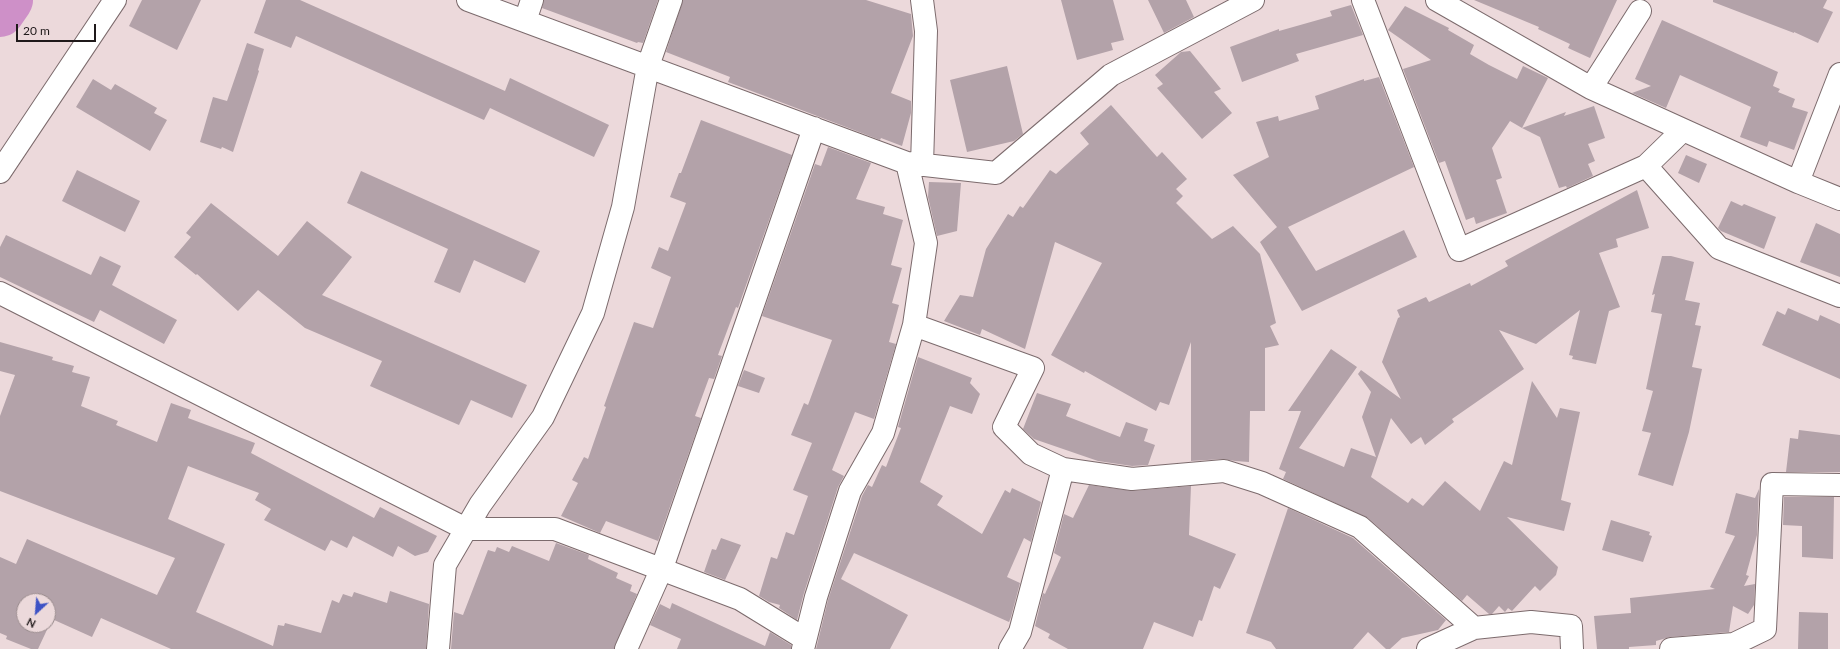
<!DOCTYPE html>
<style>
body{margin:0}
#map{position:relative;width:1840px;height:649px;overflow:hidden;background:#ecd9db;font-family:Lato,sans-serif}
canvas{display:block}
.north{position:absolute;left:16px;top:593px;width:40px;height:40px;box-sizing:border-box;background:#ecd9db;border:1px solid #9a8c8e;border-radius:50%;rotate:206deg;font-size:11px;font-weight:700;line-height:16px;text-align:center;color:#1f191a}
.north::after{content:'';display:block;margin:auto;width:14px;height:18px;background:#3d52c5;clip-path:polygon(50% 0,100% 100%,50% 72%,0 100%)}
.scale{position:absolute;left:16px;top:24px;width:80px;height:18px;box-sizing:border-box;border:2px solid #1f191a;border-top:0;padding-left:5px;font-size:12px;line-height:14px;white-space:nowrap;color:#1f191a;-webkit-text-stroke:3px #ecd9db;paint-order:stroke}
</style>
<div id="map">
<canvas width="1840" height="649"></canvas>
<div class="north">N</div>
<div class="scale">20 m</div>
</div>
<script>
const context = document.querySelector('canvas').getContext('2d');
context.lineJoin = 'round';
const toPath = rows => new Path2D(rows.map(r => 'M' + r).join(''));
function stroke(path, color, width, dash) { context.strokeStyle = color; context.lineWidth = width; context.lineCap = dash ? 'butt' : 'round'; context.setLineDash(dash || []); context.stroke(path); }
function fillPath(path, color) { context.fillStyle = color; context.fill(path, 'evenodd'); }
stroke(toPath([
 [0,13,9,0]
]), '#ce90c8', 48);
fillPath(toPath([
 [142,0,201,0,177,50,129,26],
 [266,0,300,0,505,91,510,78,609,125,594,157,490,108,484,120,296,36,291,48,254,33],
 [544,0,658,0,643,43,638,42,637,43,542,8],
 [683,0,866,0,911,14,913,36,891,93,911,101,911,113,902,146,881,138,880,140,728,82,730,77,666,52],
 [1061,0,1113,0,1124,40,1111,43,1113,50,1077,60],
 [1148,0,1186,0,1194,17,1164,33],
 [1474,0,1617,0,1590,58,1568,48,1570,44,1538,29,1539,27],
 [1713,0,1827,0,1823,8,1833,12,1818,43,1794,32,1794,33,1713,2],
 [1351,5,1363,35,1296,54,1299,61,1242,82,1230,47,1279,29,1279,31,1332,16,1330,11],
 [1405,6,1449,28,1448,30,1474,45,1470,54,1489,65,1517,79,1523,66,1548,78,1522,128,1510,121,1492,148,1502,178,1496,180,1507,213,1476,224,1474,217,1466,220,1445,161,1439,163,1403,69,1431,60,1388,30],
 [1662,20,1778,72,1773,86,1780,89,1778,92,1795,99,1792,107,1808,112,1794,150,1769,141,1767,147,1740,137,1751,107,1680,75,1666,108,1632,93,1651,86,1635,79],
 [247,43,264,49,258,70,259,71,233,152,222,147,221,149,200,142,213,97,227,101],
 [1190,51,1221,89,1214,92,1232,113,1202,139,1157,88,1163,84,1155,75,1181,52],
 [1007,66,1023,134,1014,141,967,152,950,80],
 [1379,77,1414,167,1288,227,1316,271,1404,230,1417,257,1302,311,1260,242,1277,227,1233,175,1269,157,1256,122,1278,116,1279,121,1319,109,1315,96,1364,79,1364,81],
 [93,79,111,90,115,84,157,108,154,113,167,120,150,151,76,107],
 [1111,105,1157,157,1162,152,1187,179,1176,189,1183,196,1176,203,1212,239,1233,226,1260,254,1276,323,1270,326,1279,345,1265,348,1265,411,1250,411,1249,462,1235,461,1223,459,1191,461,1191,342,1169,405,1160,402,1156,411,1085,371,1084,373,1051,355,1102,263,1055,242,1025,349,982,329,980,335,944,321,960,295,973,297,986,249,1008,214,1013,217,1020,206,1023,208,1050,170,1056,174,1089,144,1080,133],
 [1594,106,1605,138,1588,144,1595,161,1588,164,1593,176,1567,188,1566,186,1559,188,1540,137,1522,128,1566,112,1564,116],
 [701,120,792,155,738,308,736,307,718,355,722,356,714,379,709,378,695,416,701,418,658,541,606,521,600,533,561,516,578,483,572,480,584,457,588,459,606,407,604,406,634,322,653,328,671,277,651,268,659,247,668,251,686,203,670,197,679,173,681,173],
 [828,147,871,163,856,199,885,207,883,214,903,220,891,265,902,268,892,303,899,305,889,342,896,344,874,419,855,412,832,470,844,476,838,487,804,593,797,620,779,608,780,605,769,602,759,596,771,557,777,559,786,532,794,535,808,496,793,490,812,443,791,435,804,403,808,405,832,340,762,316,815,164,821,166],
 [1686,155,1707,164,1699,183,1678,173],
 [77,170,140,201,125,232,62,201],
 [361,171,540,251,525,283,474,260,460,293,434,282,448,249,347,203],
 [929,182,961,183,957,231,937,236,928,197],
 [1637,190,1649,228,1616,239,1618,247,1599,253,1620,307,1609,311,1596,364,1572,359,1573,356,1569,355,1580,310,1536,344,1499,330,1524,369,1452,419,1454,422,1425,445,1421,437,1411,444,1391,418,1371,477,1408,503,1412,498,1423,506,1445,481,1480,511,1504,461,1512,465,1532,381,1557,418,1560,408,1580,412,1561,500,1571,503,1564,531,1507,517,1558,567,1556,575,1540,591,1535,586,1512,611,1508,608,1505,612,1499,606,1492,614,1489,614,1467,595,1462,601,1368,518,1283,479,1286,472,1279,469,1301,411,1288,411,1331,349,1357,367,1299,448,1344,467,1351,448,1376,457,1362,417,1371,392,1358,374,1361,370,1401,399,1382,362,1398,318,1400,317,1397,310,1426,297,1429,302,1470,283,1471,286,1508,266,1505,261],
 [1731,201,1742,206,1744,204,1776,217,1764,249,1721,231,1718,228],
 [211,203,278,256,307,221,352,257,322,295,527,385,512,418,471,400,459,425,370,386,382,361,305,328,258,290,238,311,197,274,196,275,174,257,191,237,186,233],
 [1816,223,1840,234,1840,277,1800,262],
 [6,235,91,275,100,256,121,266,112,285,177,320,164,344,100,310,94,322,0,277,0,247],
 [1662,256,1671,256,1694,262,1685,300,1700,303,1695,325,1701,326,1692,367,1702,369,1689,432,1673,486,1638,475,1651,433,1642,431,1653,391,1646,389,1662,314,1651,312,1655,294,1652,295],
 [1788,308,1818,321,1820,315,1840,324,1840,379,1762,345,1777,311,1785,315],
 [0,342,53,357,52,360,74,366,72,372,90,377,81,406,118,421,116,425,157,442,171,403,191,410,188,418,255,443,251,453,374,518,380,507,437,536,428,552,415,556,398,546,393,557,353,536,347,548,331,540,325,551,264,520,271,509,255,500,259,493,188,466,168,519,225,544,196,612,273,646,278,625,284,626,285,623,321,633,332,600,339,603,343,594,352,597,354,592,387,603,390,591,429,604,426,649,171,649,101,618,92,637,52,619,38,649,31,649,6,639,7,636,0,633,0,557,16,564,27,539,157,595,175,558,0,491,0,416,15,375,0,371],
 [24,601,48,601,48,625,24,625],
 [918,357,972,378,970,383,980,394,972,414,950,406,920,482,943,496,937,505,982,534,1005,490,1010,493,1012,488,1041,502,1031,542,1024,538,1007,577,1020,583,1011,617,1009,622,854,553,841,579,908,615,890,649,816,649,828,600,862,496,868,485,872,487,882,465,886,467,901,428,898,427],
 [744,370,765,378,759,393,738,386],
 [1037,393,1071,404,1066,416,1120,437,1126,422,1148,429,1144,441,1155,445,1148,465,1132,466,1098,461,1034,439,1023,429],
 [1799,430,1840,435,1840,472,1786,472,1790,438,1798,439],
 [1089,485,1133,491,1191,486,1189,535,1236,554,1220,589,1214,586,1202,621,1199,620,1193,637,1154,622,1143,649,1068,649,1048,638,1050,634,1035,626,1043,593,1045,594,1061,557,1054,553,1064,514,1073,518],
 [1759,489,1757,535,1746,575,1749,576,1744,586,1755,584,1754,605,1748,614,1733,606,1729,632,1670,637,1656,641,1656,645,1629,647,1629,649,1597,649,1594,616,1631,613,1630,598,1715,589,1710,587,1735,536,1725,533,1736,493,1755,498],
 [1784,497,1834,497,1833,559,1802,557,1802,526,1783,525],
 [1288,508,1353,538,1446,620,1438,630,1402,638,1390,649,1386,649,1368,632,1353,649,1276,649,1271,642,1246,633],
 [1611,520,1650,532,1649,535,1652,536,1643,562,1602,550],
 [721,538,741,545,725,580,704,572,712,549,716,550],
 [556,543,589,555,588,559,618,573,616,578,632,585,630,591,637,594,614,649,451,649,454,612,463,615,488,550,495,552,497,547,509,552,512,546,549,561],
 [672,603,765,646,770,632,791,645,791,649,677,649,681,639,650,625,660,604,670,609],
 [1799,612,1828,613,1828,649,1798,649]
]), '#b3a2a9');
const street = toPath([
 [468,0,907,163,996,173,1111,75,1253,0],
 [922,0,926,31,922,165],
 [1363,0,1459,250,1646,166,1683,130],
 [1437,0,1591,88,1798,182,1840,199],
 [525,21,532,0],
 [1591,88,1640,11],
 [1646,166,1719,248,1840,296],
 [0,172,115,0],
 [1798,182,1840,74],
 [0,293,466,529,555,529,740,599,805,639],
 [914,325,1033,368,1004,427,1031,454,1063,469,1132,479,1224,471,1262,483,1360,527,1474,628],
 [438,649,445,565,480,505,543,417,593,313,623,207,648,66,671,0],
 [626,649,662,568,814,128],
 [803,649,816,597,850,491,883,433,914,325,926,243,907,163],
 [1010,649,1020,632,1063,469],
 [1428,649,1474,628,1531,622,1571,626,1572,649],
 [1671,649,1734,644,1765,629,1772,484,1840,485]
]);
stroke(street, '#7c6b6d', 24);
stroke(street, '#fff', 22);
</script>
